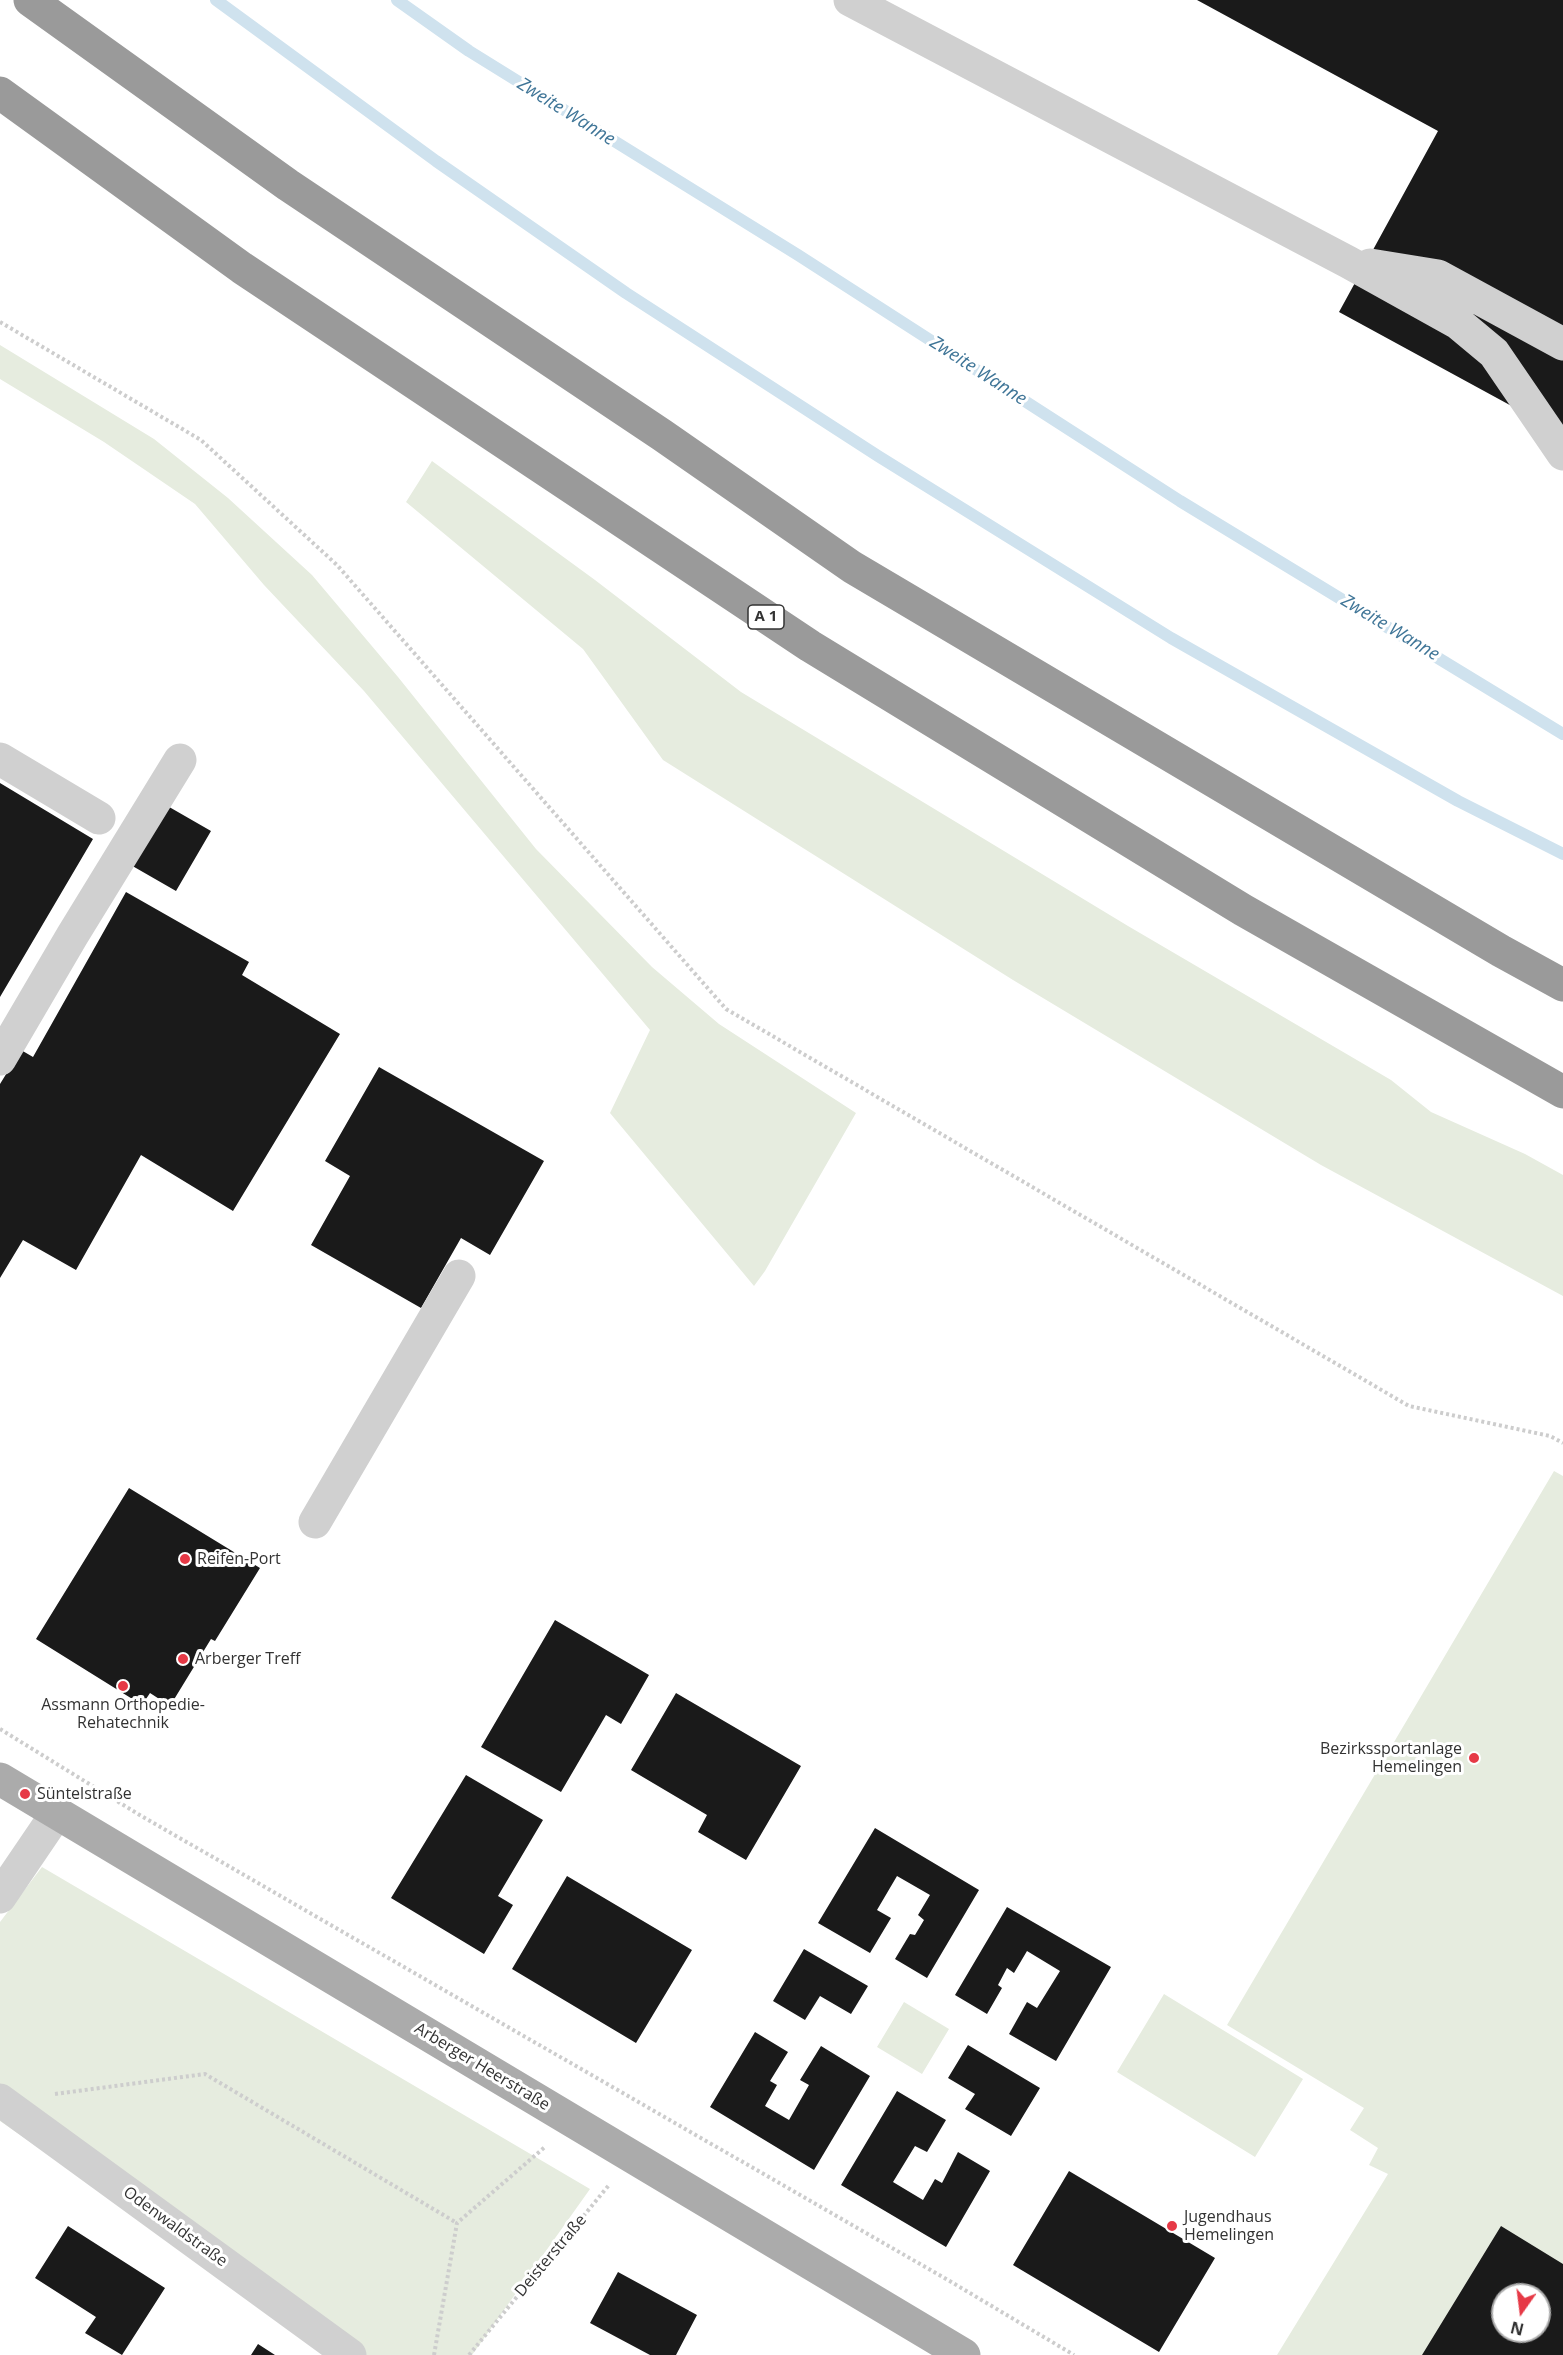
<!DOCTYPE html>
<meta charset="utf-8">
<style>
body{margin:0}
#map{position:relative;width:1563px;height:2355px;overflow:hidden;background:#fff;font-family:"Open Sans",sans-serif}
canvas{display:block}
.north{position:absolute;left:1491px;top:2283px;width:60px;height:60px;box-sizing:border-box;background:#fff;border:2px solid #adadad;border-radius:50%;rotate:194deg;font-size:16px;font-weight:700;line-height:24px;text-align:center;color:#333}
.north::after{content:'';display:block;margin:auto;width:21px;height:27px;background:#e63946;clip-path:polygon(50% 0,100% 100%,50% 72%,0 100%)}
</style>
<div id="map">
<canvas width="1563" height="2355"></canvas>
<div class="north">N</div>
</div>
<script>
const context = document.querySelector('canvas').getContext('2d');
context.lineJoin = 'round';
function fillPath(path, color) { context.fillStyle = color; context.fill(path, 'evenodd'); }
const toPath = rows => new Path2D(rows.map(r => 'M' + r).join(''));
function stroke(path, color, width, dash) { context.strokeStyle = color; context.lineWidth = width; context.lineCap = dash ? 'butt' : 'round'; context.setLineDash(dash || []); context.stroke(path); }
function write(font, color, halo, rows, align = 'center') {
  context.font = font + ' "Open Sans",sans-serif'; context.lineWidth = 6; context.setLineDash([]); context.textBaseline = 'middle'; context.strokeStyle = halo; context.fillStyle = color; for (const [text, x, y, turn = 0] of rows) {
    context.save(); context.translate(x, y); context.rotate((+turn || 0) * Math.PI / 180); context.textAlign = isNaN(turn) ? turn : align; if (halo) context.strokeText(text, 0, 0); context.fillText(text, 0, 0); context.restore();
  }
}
fillPath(toPath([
 [0,345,154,439,228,498,312,575,398,677,536,849,652,967,719,1024,856,1113,765,1271,754,1286,610,1113,650,1030,364,691,264,585,195,504,104,442,0,379],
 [432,461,595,580,741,692,1128,926,1391,1080,1431,1112,1525,1154,1563,1175,1563,1296,1321,1165,1013,980,663,760,583,649,406,502],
 [1554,1471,1563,1476,1563,2355,1277,2355,1388,2174,1369,2165,1378,2148,1350,2130,1364,2108,1227,2025],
 [1503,2295,1539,2295,1539,2331,1503,2331],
 [42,1867,590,2189,472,2355,337,2355,0,2121,0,1922],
 [1164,1994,1303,2079,1255,2157,1117,2072],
 [904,2002,949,2029,922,2074,877,2047]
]), '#e6ecdf');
stroke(toPath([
 [216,0,436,161,626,293,878,456,1171,638,1458,801,1563,854],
 [397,0,469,51,798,255,1180,501,1563,734]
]), '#cfe2ee', 12);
fillPath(toPath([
 [1197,0,1563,0,1563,434,1339,312,1438,131],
 [0,783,93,839,0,997],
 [164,804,211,831,176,891,129,864],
 [126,892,249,962,242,975,340,1034,233,1211,141,1155,76,1270,23,1240,0,1278,0,1084,21,1050,33,1057],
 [379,1067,544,1161,490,1255,461,1238,421,1308,311,1245,350,1176,325,1161],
 [129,1488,260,1568,215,1641,211,1639,170,1706,150,1693,142,1705,36,1639],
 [555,1620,649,1675,621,1724,606,1715,561,1792,481,1747],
 [676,1693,801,1766,746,1860,698,1832,707,1815,631,1770],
 [466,1775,543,1820,498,1896,513,1905,484,1954,391,1898],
 [875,1828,979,1890,927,1978,895,1959,910,1934,915,1935,924,1920,918,1915,930,1895,897,1876,877,1910,891,1918,870,1953,818,1923],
 [567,1876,692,1950,636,2043,512,1969],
 [1007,1907,1111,1967,1056,2061,1009,2034,1027,2002,1037,2008,1060,1971,1027,1951,1014,1973,1007,1968,998,1985,1002,1988,987,2014,955,1995],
 [804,1949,868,1986,851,2014,820,1996,805,2020,773,2001],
 [755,2032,788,2052,770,2081,777,2085,765,2106,789,2120,809,2085,800,2080,821,2046,870,2076,814,2170,710,2107],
 [968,2045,1040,2088,1011,2136,965,2109,975,2094,948,2078],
 [897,2091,946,2120,927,2152,915,2146,893,2182,923,2200,935,2179,942,2183,958,2152,990,2171,946,2247,841,2185],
 [1069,2171,1215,2258,1159,2352,1013,2265],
 [68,2226,165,2288,122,2355,85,2333,96,2317,35,2278],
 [1501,2226,1563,2264,1563,2355,1422,2355],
 [1503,2295,1539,2295,1539,2331,1503,2331],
 [618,2272,697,2315,676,2355,650,2355,590,2323],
 [258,2344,275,2355,251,2355]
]), '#1a1a1a');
stroke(toPath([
 [0,322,201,440,337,565,726,1009,1409,1406,1550,1436,1563,1443],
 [0,1729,138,1814,953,2283,1074,2355],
 [55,2094,205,2074,457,2223],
 [434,2355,457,2223,546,2146],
 [469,2355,609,2185]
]), '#cdcdcd', 4, [3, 3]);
stroke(toPath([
 [850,0,1348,262,1458,323,1494,353,1563,454],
 [1370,265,1438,276,1563,344],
 [0,759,99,818],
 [0,1059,72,936,180,760],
 [315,1522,459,1276],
 [0,1897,57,1813],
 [0,2100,350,2355]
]), '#d0d0d0', 33);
stroke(toPath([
 [0,1779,964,2355]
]), '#ababab', 33);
stroke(toPath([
 [30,0,288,185,662,435,852,567,1501,951,1563,985],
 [0,93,242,268,810,646,1243,910,1563,1092]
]), '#9a9a9a', 33);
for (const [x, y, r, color] of [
 [185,1559,6,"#e63946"],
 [183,1659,6,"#e63946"],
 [123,1686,6,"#e63946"],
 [1474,1758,6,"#e63946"],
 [25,1794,6,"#e63946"],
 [1172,2226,6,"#e63946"]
]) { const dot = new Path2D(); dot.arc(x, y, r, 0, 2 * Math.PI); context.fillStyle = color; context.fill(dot); stroke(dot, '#fff', 2); }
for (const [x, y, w] of [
 [766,617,36]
]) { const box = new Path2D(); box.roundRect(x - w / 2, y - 12, w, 24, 4.5); context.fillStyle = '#fff'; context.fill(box); stroke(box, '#333', 1.5); }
write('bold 15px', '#333', null, [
 ["A 1",766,617]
]);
write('16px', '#333', '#fff', [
 ["Reifen-Port",197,1559],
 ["Arberger Treff",195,1659],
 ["Assmann Orthopedie-",123,1705,"center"],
 ["Rehatechnik",123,1723,"center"],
 ["Bezirkssportanlage",1462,1749,"right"],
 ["Hemelingen",1462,1767,"right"],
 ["Süntelstraße",37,1794],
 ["Jugendhaus",1184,2217],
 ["Hemelingen",1184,2235]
], 'left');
write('16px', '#333', '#fff', [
 ["Arberger Heerstraße",482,2067,31],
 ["Odenwaldstraße",175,2227,36],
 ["Deisterstraße",551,2256,-50]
]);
write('italic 18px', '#3f7597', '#fff', [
 ["Zweite Wanne",566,112,32],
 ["Zweite Wanne",978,371,33],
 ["Zweite Wanne",1390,628,31]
]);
</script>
